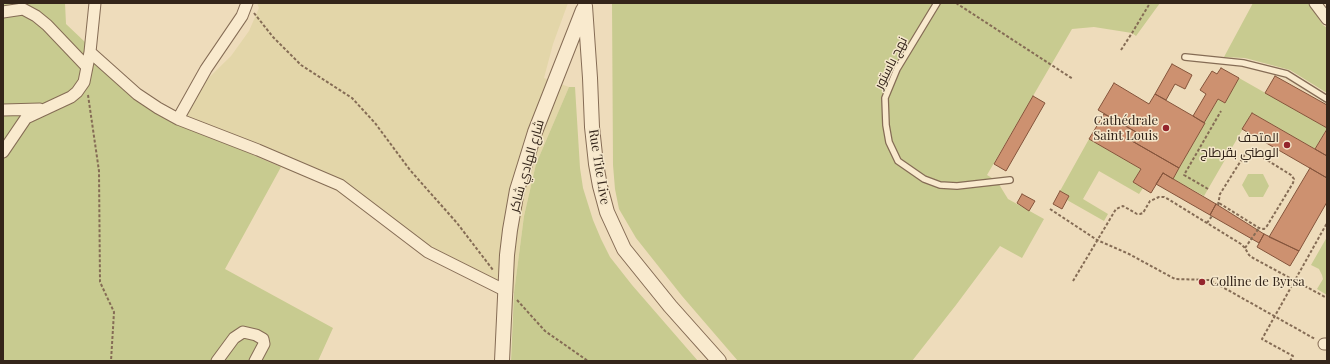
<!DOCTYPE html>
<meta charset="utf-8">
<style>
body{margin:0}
#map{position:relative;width:1330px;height:364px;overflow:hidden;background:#eedcbb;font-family:"Playfair Display",serif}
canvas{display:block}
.frame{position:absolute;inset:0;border:4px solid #34251a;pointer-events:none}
</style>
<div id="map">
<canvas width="1330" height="364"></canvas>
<div class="frame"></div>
</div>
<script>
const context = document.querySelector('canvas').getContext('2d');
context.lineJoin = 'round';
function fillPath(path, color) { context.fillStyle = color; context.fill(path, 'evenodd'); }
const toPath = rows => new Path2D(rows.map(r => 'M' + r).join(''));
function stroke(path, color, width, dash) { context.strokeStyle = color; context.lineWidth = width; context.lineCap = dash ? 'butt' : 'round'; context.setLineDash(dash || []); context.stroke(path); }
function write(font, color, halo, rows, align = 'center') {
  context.font = font + ' "Playfair Display",Cairo,serif'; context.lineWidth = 3; context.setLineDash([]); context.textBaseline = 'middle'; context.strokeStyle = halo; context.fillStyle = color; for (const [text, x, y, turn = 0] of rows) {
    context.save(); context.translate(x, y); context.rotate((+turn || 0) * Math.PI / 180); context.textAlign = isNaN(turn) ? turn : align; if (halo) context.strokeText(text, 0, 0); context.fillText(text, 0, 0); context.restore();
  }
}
fillPath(toPath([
 [257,3,568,3,553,44,544,78,569,87,536,164,524,216,514,293,490,289,427,257,334,189,255,156,175,111,231,56,249,31,259,8]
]), '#e3d6a9');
fillPath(toPath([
 [3,3,65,3,66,24,105,61,146,96,175,111,255,156,281,167,225,269,333,328,318,361,3,361],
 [612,3,1160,3,1136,36,1132,33,1094,27,1072,29,987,175,997,181,1008,199,1044,219,1022,258,1000,246,956,305,912,361,738,361,682,296,636,238,619,209,615,189,613,165],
 [1253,3,1308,3,1323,25,1327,28,1327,93,1290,70,1245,58,1224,57],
 [1239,78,1327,128,1315,149,1252,113,1204,196,1173,179,1218,99,1225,103],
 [569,87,575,87,580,168,583,188,593,220,601,239,610,257,632,285,698,361,511,361,514,293,524,216,536,164],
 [1089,139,1141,169,1133,182,1143,188,1139,194,1099,171,1083,199,1108,214,1104,221,1067,200,1069,196,1060,191],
 [1248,174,1263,174,1269,186,1263,197,1249,197,1242,185],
 [1327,237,1327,295,1317,289,1323,279,1322,275,1319,269,1311,265]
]), '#c8cb90');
const building = toPath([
 [1172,64,1192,75,1185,89,1175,84,1166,100,1155,94,1172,64],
 [1221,68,1239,78,1225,103,1218,99,1204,123,1193,116,1206,94,1200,90,1212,71,1217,74,1221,68],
 [1275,76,1327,105,1327,128,1265,93,1275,76],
 [1114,83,1149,104,1155,94,1205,123,1179,168,1132,141,1136,132,1098,110,1114,83],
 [1033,96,1045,103,1006,171,994,164,1033,96],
 [1252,113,1327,156,1327,178,1242,129,1252,113],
 [1104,114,1136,132,1132,141,1179,168,1173,179,1163,173,1151,193,1133,182,1141,169,1089,139,1104,114],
 [1327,129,1327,156,1315,149,1327,129],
 [1310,168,1327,178,1327,202,1299,251,1269,237,1310,168],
 [1163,173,1216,204,1210,215,1156,184,1163,173],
 [1060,191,1069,196,1062,209,1053,204,1060,191],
 [1022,194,1035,201,1029,211,1017,203,1022,194],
 [1216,204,1264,234,1259,243,1210,215,1216,204],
 [1264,234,1299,251,1290,266,1257,247,1264,234]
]);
fillPath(building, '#cd9170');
stroke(building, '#84543b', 1);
const service = toPath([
 [937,3,897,69,885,98,886,125,889,142,898,161,924,179,940,185,957,186,1010,180],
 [1185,57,1243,63,1287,74,1327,99]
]);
const minor = toPath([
 [1315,3,1327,19],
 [3,12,23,9,36,16,47,25,87,67],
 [90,52,137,94,158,108,178,119,258,150,340,185,428,252,506,291],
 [3,110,40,109],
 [178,119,206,69,242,16,247,3],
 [3,152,26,118,71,97,77,92,84,82,90,52,95,3],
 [1324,344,1327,344],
 [217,361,234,338,243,332,256,335,263,339,264,344,255,361]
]);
const tertiary = toPath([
 [585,6,590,78,592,127,596,164,600,186,607,212,624,249,670,306,719,361],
 [502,361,507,255,510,230,517,190,535,132,583,10]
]);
stroke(service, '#856c55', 8);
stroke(minor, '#856c55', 13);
stroke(tertiary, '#856c55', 16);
stroke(toPath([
 [956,3,1073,79],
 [254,13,273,37,301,65,352,98,375,123,410,170,457,223,493,270],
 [1121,50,1132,33,1150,3],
 [88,95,99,171,100,282,114,312,111,361],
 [1208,189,1184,175,1221,111],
 [1218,205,1220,194,1247,151,1254,152,1291,175,1294,179,1293,183,1267,226,1264,229,1259,228,1219,203],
 [1050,209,1097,240,1129,254,1175,279,1210,280,1315,339],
 [1207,223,1212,216],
 [1245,248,1259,228],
 [1073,281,1116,209,1123,206,1137,214,1140,214,1143,213,1150,201,1159,197,1164,197,1168,199,1241,244,1245,248,1249,255,1253,258,1327,298],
 [517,300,545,331,588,361],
 [1290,361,1293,356,1262,339,1327,223]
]), '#856c55', 2, [3, 2]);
stroke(service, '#f9eace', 5.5);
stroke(minor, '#f9eace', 11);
stroke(tertiary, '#f9eace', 14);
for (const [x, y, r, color] of [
 [1166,128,4,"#94252c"],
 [1287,145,4,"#94252c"],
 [1202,282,4,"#94252c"]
]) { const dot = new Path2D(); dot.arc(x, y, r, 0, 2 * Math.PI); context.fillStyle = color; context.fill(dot); stroke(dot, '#f5e7cb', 1.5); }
write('13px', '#34251a', '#f5e7cb', [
 ["نهج باستور",891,63,-63],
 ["شارع الهادي شاكر",527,166,-74],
 ["Rue Tite Live",599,167,81]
]);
write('13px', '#34251a', '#f5e7cb', [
 ["Cathédrale",1158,121],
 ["Saint Louis",1158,136],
 ["المتحف",1279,138],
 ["الوطني بقرطاج",1279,153],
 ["Colline de Byrsa",1210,282,"left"]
], 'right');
</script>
